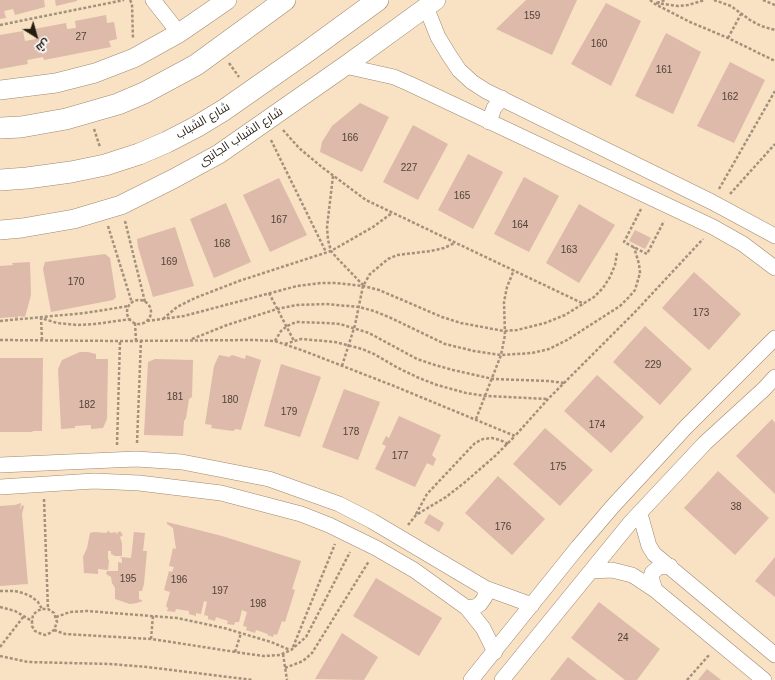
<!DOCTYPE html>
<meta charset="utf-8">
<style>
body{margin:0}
#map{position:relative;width:775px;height:680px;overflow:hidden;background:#f9e1c4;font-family:Arial,Cairo,sans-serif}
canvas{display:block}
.north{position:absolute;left:16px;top:16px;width:40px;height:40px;-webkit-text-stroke:3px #fff;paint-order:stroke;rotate:143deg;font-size:11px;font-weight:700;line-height:16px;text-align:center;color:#241b11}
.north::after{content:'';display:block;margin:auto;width:14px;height:18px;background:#241b11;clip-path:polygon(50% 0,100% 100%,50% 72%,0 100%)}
</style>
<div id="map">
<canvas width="775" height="680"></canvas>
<div class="north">ش</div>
</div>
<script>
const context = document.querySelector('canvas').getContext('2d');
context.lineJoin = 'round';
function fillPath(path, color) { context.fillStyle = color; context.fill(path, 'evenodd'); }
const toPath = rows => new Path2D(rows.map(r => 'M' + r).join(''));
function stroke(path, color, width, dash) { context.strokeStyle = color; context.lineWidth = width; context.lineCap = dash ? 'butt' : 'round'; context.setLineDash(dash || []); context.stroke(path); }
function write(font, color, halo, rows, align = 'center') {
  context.font = font + ' Arial,Cairo,sans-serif'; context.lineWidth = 3; context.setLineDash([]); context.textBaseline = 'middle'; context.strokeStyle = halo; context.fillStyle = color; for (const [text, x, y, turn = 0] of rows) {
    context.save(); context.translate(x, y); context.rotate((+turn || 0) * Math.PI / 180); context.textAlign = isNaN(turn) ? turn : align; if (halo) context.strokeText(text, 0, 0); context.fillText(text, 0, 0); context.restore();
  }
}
fillPath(toPath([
 [0,0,44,0,45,7,15,15,13,9,4,11,6,18,0,19],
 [55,0,77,0,77,1,56,6],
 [526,0,577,0,552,55,496,29],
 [606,3,641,21,611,86,571,64],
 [106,15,107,23,114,22,117,39,109,41,111,47,44,60,43,57,27,60,28,64,0,69,0,35,23,31,25,41,36,39,34,29,66,23,67,29,76,28,75,21],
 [666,33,701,52,673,114,635,96],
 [730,62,765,80,734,143,697,126],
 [360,103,389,117,362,172,320,152,322,142,332,126],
 [413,125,448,144,418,200,383,182],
 [468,154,503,172,473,229,438,210],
 [524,177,559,196,529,252,494,234],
 [279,178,307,235,270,252,243,195],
 [226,203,251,262,214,278,190,219],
 [579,204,615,225,579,283,546,263],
 [175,227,194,286,153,297,138,247,137,239],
 [635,230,651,238,645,249,629,241],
 [105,254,110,258,116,297,113,300,51,312,43,269,45,262],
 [30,262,31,295,25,317,18,316,18,318,15,318,15,317,0,318,0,266,13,265,12,263],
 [694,272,741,314,709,350,662,308],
 [645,326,692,369,660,405,613,362],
 [80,352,88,352,96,354,96,359,108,359,107,419,103,428,91,429,91,425,75,426,75,428,61,429,58,369,62,360],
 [219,355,229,357,232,355,245,359,246,355,261,360,241,430,236,429,233,431,211,428,212,425,205,424,214,366],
 [0,358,43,358,42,431,33,431,32,432,0,432],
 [155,359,193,360,192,397,189,399,186,418,184,421,183,436,144,435,148,362],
 [281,364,321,377,300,437,264,426],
 [597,375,644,417,611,453,564,411],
 [344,389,380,402,358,460,322,447],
 [399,416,441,435,432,455,436,459,433,466,427,463,415,487,375,469,386,446,382,444,386,436,389,438],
 [772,419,775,423,775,494,736,456],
 [545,428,593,470,560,506,513,464],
 [718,471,769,518,735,555,684,508],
 [498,476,545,519,512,555,465,513],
 [21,503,20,510,22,505,24,506,22,514,28,584,0,586,0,506,15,505],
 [429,514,444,523,439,532,424,523],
 [167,522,222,536,301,561,292,589,295,590,285,622,282,621,277,635,274,634,273,637,267,635,268,634,256,630,255,633,246,630,247,627,243,626,247,612,242,610,239,622,235,622,234,625,227,624,228,621,216,617,215,621,208,619,208,616,204,615,207,602,204,601,201,614,196,613,196,616,189,614,189,611,176,609,175,612,167,611,168,608,166,606,170,592,164,590,169,571,172,572,174,567,169,566,173,548,176,549,173,528,167,524],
 [108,531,111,533,116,532,116,534,120,531,123,535,120,537,122,543,122,556,115,556,111,554,111,551,108,551,108,558,109,561,108,570,98,569,98,574,84,573,83,557,87,548,90,533,94,532,106,533],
 [134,532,145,533,143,551,147,551,144,584,142,591,139,591,139,599,143,601,137,603,130,604,115,599,115,588,112,583,111,577,106,574,107,571,118,571,118,562,122,563,122,559,120,557,131,558],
 [775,557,775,597,755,581],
 [376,578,442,618,419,656,353,616],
 [599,602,660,649,637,680,625,680,571,638],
 [342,633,378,657,364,680,315,679],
 [568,657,597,680,550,680],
 [707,669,721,680,698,680]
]), '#ddbaa9');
const minor = toPath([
 [153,0,179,33],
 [426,7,438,37,449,55,459,70,472,82,486,91,712,202,775,236],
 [345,66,394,77,410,84,713,227,743,244,775,268],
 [489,122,494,108,502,98],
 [0,465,136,459,182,462,269,479,339,504,372,521,485,588,532,605],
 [0,487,94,481,139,483,221,493,301,514,329,525,376,548,414,570,467,608,483,628,495,652],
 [640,514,649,546,654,554,775,655],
 [591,571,612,570,632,575,640,580,655,590,764,680],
 [655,590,651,577,652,573,659,567,670,566],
 [467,608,475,607,480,604,485,597,485,588],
 [471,680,578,547,613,506,686,427,775,338],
 [502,680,630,523,705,443,764,389,775,377]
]);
const tertiary = toPath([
 [0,90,56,83,95,73,134,58,179,33,227,0],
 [0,230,22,228,74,219,121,205,173,179,219,154,345,66,436,0]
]);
const secondary = toPath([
 [0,128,21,127,66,119,118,104,144,93,196,65,285,0],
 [0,180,27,178,71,172,105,165,139,154,167,142,196,127,224,110,304,54,378,0]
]);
stroke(minor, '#9e886d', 16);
stroke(tertiary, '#9e886d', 20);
stroke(secondary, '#9e886d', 22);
stroke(toPath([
 [130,0,132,4,133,39],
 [650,0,655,4,690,22,728,38,775,61],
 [714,0,731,6,750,20,761,26,775,30],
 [763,0,775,5],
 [656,3,678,6,688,5,705,0],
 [657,3,665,0],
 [0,25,124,0],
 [728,38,741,14],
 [229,63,239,77],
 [94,129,100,147],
 [283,130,299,148,323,168,366,200,584,304],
 [271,140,326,252],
 [333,176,327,227,328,240,331,251,337,258,363,285],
 [719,189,775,91],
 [730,194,775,144],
 [641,209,624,242,647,254,664,221],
 [125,221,145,302],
 [108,226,132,303],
 [269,293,294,341],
 '127 312a12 12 0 1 1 24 0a12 12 0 1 1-24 0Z',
 [163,319,177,307,195,298,239,281,331,251,373,227,392,213],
 [0,321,85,313,129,306],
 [147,321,184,316,297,286,321,283,336,283,363,286,379,290,442,317,461,323,493,329,504,331,517,330,545,323,565,315,594,297,603,288,610,277,615,265,617,253],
 [135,323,136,341],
 [192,339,227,325,277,309,297,305,326,304,359,307,374,311,391,318,445,344,474,351,501,355,532,353,549,349,567,340,620,306,629,297,635,290,640,273,639,264,634,247],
 [0,340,120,341,254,340,275,341,304,351,394,386,515,436,548,399,635,312,703,239],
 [42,340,41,318,57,323,77,325,95,324,131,319],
 [275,341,281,331,287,326,296,322,326,323,340,324,369,333,417,359,435,365,453,370,493,379,549,381,564,383],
 [285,344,301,339,335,342,362,349,374,354,398,368,419,378,437,385,466,393,486,396,548,399],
 [342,366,355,325,363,286,370,274,388,259,397,255,431,251,444,248,455,243],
 [476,419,501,355,505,335,504,302,507,287,514,270],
 [137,443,141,340],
 [117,445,120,341],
 [44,499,48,609],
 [416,514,427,494,475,443,483,439,492,438,500,440,508,444],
 [408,525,416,515,446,497,464,483,495,456,515,436],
 [0,591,15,591,23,593,32,597,38,602,42,609],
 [0,607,15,611,32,621,32,626,35,631,39,633,45,635,50,633,54,630,57,622,54,613,48,609,42,609,37,611,33,615,32,621],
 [56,617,70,612,87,611,177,618,224,628,271,642,290,650],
 [54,630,65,634,151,639,249,654,264,656,280,655,291,650,306,637,350,552],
 [151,639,153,615],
 [0,647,24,616],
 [293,647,335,544],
 [235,652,241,633],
 [283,654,287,680],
 [0,656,28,662,110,664,147,667,253,680],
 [285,668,303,661,312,653,369,561],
 [687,680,710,654]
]), '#a3917b', 2.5, [3, 2]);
stroke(minor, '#fff', 15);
stroke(tertiary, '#fff', 19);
stroke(secondary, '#fff', 21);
write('10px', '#524337', null, [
 ["159",532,16],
 ["27",81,37],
 ["160",599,44],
 ["161",664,70],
 ["162",730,97],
 ["166",350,138],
 ["227",409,168],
 ["165",462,196],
 ["167",279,220],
 ["164",520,225],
 ["168",222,244],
 ["163",569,250],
 ["169",169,262],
 ["170",76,282],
 ["173",701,313],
 ["229",653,365],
 ["181",175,397],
 ["180",230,400],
 ["182",87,405],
 ["179",289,412],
 ["174",597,425],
 ["178",351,432],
 ["177",400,456],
 ["175",558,467],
 ["38",736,507],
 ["176",503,527],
 ["195",128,579],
 ["196",179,580],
 ["197",220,591],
 ["198",258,604],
 ["24",623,638]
]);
write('12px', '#241b11', '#fff', [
 ["شارع الشباب",203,121,-30],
 ["شارع الشباب الجانبى",241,137,-33]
]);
</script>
